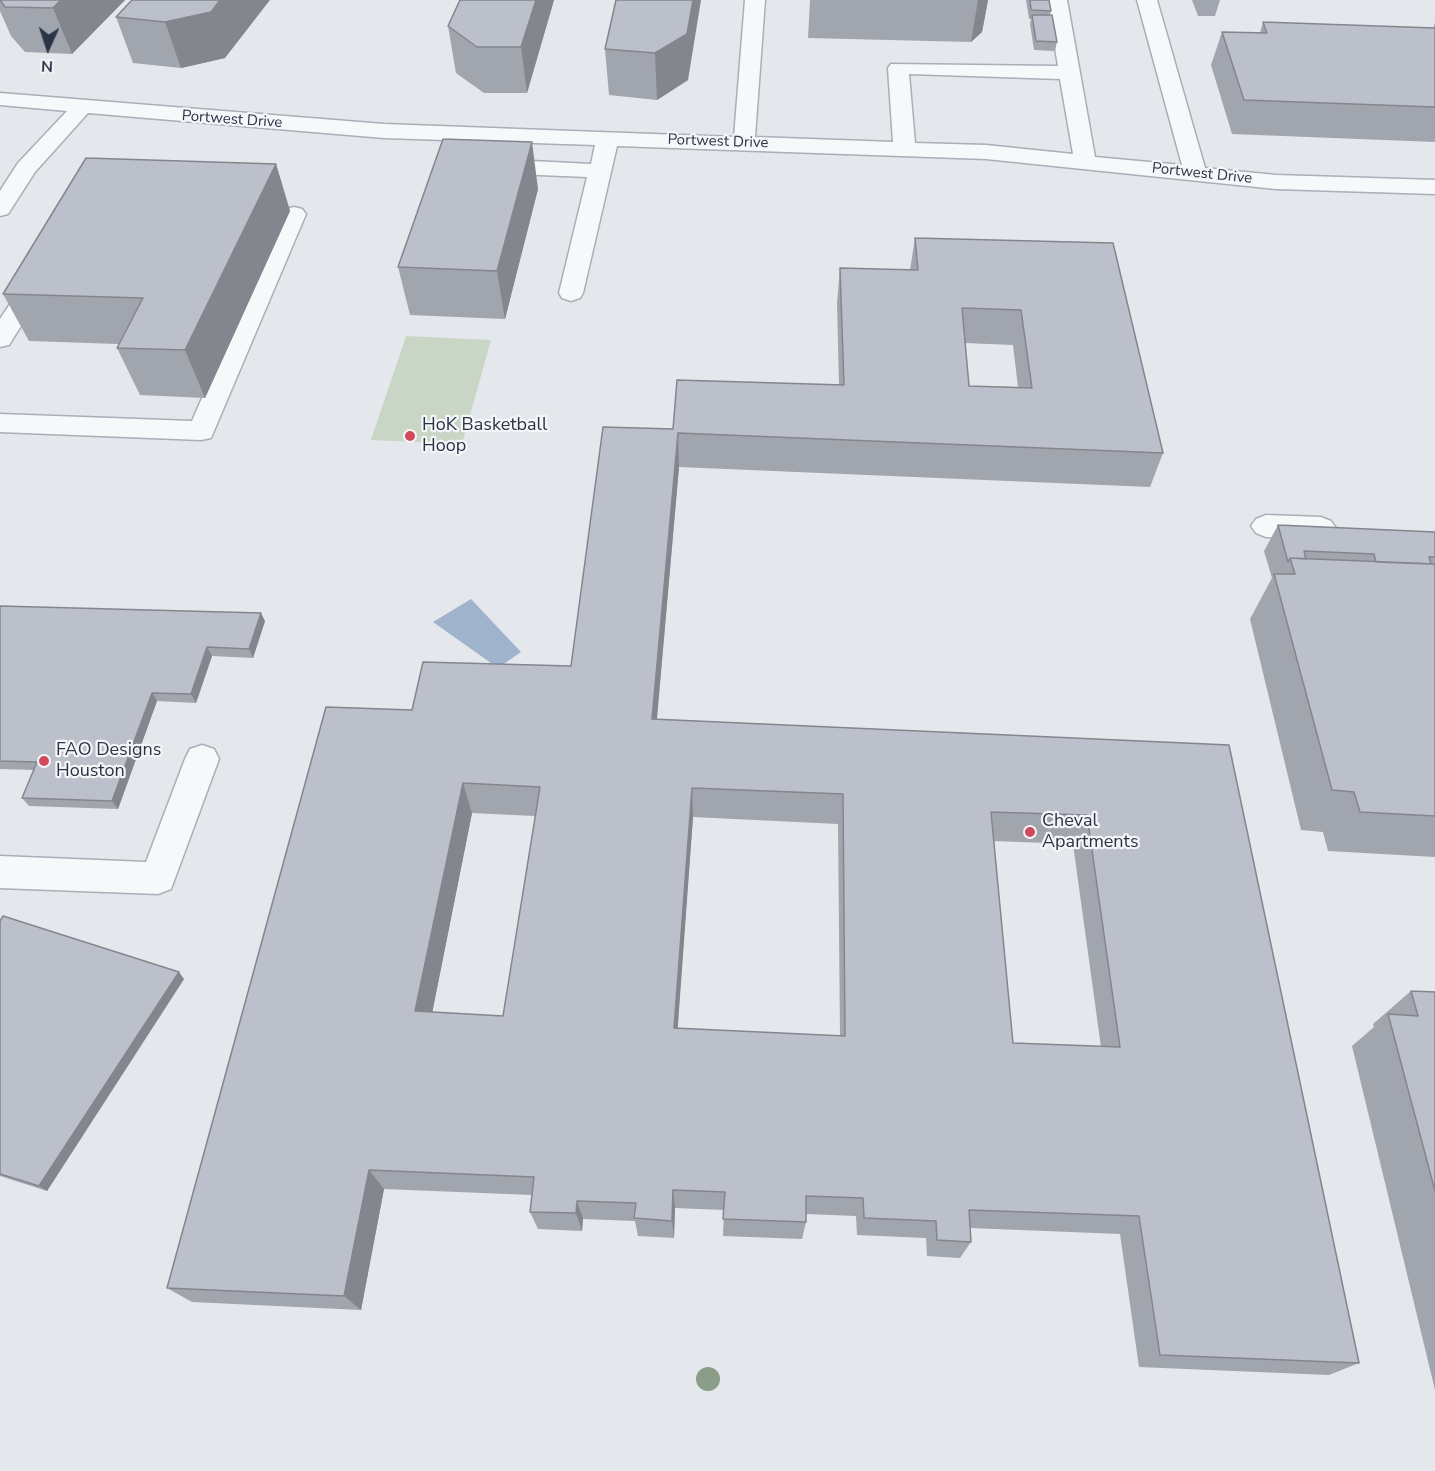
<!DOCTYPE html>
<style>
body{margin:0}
#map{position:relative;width:1435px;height:1471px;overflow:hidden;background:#e4e7ec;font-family:"Nunito Sans",sans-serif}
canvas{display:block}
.north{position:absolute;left:18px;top:18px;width:60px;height:60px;-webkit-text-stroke:4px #f4f6f9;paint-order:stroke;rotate:183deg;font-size:16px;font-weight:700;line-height:24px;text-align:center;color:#2b3445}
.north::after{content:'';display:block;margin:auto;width:21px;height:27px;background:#2b3445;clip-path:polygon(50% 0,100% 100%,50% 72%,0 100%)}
</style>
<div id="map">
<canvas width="1435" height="1471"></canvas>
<div class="north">N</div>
</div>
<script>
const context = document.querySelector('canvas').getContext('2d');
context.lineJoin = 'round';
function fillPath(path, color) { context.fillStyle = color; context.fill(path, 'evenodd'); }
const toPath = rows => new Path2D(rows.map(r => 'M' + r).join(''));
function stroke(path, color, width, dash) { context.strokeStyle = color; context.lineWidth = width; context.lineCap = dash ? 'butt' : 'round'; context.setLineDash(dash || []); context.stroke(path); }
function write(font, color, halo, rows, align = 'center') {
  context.font = font + ' "Nunito Sans",sans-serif'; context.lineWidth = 4.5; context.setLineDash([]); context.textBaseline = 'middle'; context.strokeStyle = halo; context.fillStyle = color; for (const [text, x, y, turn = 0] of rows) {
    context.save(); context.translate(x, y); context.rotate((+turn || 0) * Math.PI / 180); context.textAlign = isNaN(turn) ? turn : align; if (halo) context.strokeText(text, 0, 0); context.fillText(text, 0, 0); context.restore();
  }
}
fillPath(toPath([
 [406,336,491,340,462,444,371,440]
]), '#c9d6c5');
fillPath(toPath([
 [471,599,521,652,498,668,433,622]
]), '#9fb4cc');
const minor = toPath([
 [745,0,765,0,755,137,893,142,888,68,891,64,1058,66,1047,0,1067,0,1095,157,1182,165,1137,0,1157,0,1205,168,1276,175,1435,180,1435,194,1276,189,986,159,617,146,583,293,580,298,571,301,562,298,559,293,587,177,492,173,484,171,481,166,484,161,492,159,591,164,595,145,384,138,88,113,35,172,8,214,0,216,0,191,18,163,67,111,0,105,0,93,384,124,734,137,745,0],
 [909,74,1060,79,1073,154,986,145,915,143,909,74],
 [294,207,302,209,306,214,211,438,201,440,0,432,0,414,192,421,282,214,286,209,294,207],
 [40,270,49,272,52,277,9,345,0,347,0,319,31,272,40,270],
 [1266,515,1321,517,1331,521,1336,528,1331,535,1321,539,1266,537,1256,533,1251,526,1256,519,1266,515],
 [202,745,214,749,219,759,171,889,158,894,0,888,0,856,146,862,185,759,190,749,202,745]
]);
stroke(minor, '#a9aeb7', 3);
fillPath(minor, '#f7f8fa');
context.fillStyle = '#899d89';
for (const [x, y] of [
 [708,1379]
]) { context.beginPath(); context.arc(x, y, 12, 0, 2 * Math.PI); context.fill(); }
fillPath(toPath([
 [0,0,125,0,72,54,25,52,11,36,0,11],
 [132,0,225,58,181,68,133,63,116,17],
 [460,0,554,0,527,93,484,93,456,73,448,26],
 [616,0,688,80,657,100,609,95,605,49],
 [810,0,988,0,982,32,971,42,808,38],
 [1026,0,1049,0,1051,11,1050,15,1057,42,1055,51,1034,50,1030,24,1031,19,1029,19],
 [1192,0,1220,0,1215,16,1198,16],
 [1263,22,1433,28,1435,23,1435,142,1232,134,1211,65,1222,32,1260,33],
 [276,164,290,211,205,398,140,395,117,348,119,344,29,341,3,294],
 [538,189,505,319,410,315,398,267],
 [915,238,1113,243,1163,453,1150,487,679,467,657,719,1229,745,1359,1363,1329,1375,1139,1367,1120,1234,970,1228,971,1242,960,1258,927,1256,926,1238,857,1235,856,1216,806,1214,806,1222,802,1239,723,1236,724,1210,675,1208,674,1238,638,1236,635,1221,583,1219,582,1231,538,1229,530,1212,532,1195,384,1189,361,1310,192,1302,167,1288,412,710,571,666,673,429,839,385,837,303,840,268,910,270],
 [965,343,1013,345,1018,387,969,386],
 [472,813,535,816,503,1016,432,1012],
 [693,817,838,824,840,1036,677,1028],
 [994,841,1073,844,1101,1047,1013,1043],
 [1278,525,1435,532,1435,857,1328,851,1323,832,1301,830,1250,619,1272,578,1264,551],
 [0,606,265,621,253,658,212,656,196,703,157,701,118,809,29,806,22,798,34,770,0,769],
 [0,921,184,979,47,1191,0,1176],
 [1411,991,1435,992,1435,1390,1352,1046,1374,1027,1373,1024]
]), '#a1a5ae');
fillPath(toPath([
 [61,0,125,0,72,54,53,8],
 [220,0,270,0,225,58,181,68,165,22],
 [536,0,554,0,527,93,521,47],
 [693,0,701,0,688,80,657,100,655,53],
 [978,0,988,0,982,32,971,42],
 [532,142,538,189,505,319,497,271],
 [276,164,290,211,205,398,185,350],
 [678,433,679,467,654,750,652,719],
 [261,613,265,621,253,658,249,649],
 [207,647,212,656,196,703,191,694],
 [152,693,157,701,118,809,112,801],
 [463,783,472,813,428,1034,415,1011],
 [692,788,693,817,676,1052,674,1028],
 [179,972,184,979,47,1191,39,1186],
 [369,1170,384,1189,361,1310,344,1296],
 [673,1190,675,1208,674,1238,672,1221],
 [577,1201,583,1219,582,1231,576,1213]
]), '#83868d');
const building = toPath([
 [0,0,61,0,53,8,5,7,0,0],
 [132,0,220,0,211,12,165,22,116,17,132,0],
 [460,0,536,0,521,47,477,47,448,26,460,0],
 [616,0,693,0,687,34,655,53,605,49,616,0],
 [1030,0,1049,0,1051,11,1031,10,1030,0],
 [1032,15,1052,15,1057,42,1036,41,1032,15],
 [1263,22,1435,28,1435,107,1244,100,1222,32,1267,33,1263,22],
 [443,139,532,142,497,271,398,267,443,139],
 [86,158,276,164,185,350,117,348,143,298,3,294,86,158],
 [915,238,1113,243,1163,453,678,433,652,719,1229,745,1359,1363,1160,1355,1139,1216,969,1210,971,1242,937,1240,936,1221,864,1218,863,1198,806,1196,806,1222,723,1219,725,1192,673,1190,672,1221,634,1218,636,1203,577,1201,576,1213,530,1212,534,1177,369,1170,344,1296,167,1288,326,707,412,710,423,662,571,666,603,427,673,429,677,380,844,385,840,268,918,270,915,238],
 [962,308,1021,310,1032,388,969,386,962,308],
 [463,783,540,787,503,1016,415,1011,463,783],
 [692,788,843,794,845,1036,674,1028,692,788],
 [991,812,1087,815,1120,1047,1013,1043,991,812],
 [1278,525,1435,532,1435,557,1429,557,1431,564,1376,562,1374,554,1304,551,1306,559,1290,558,1288,562,1278,525],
 [1290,558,1435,564,1435,816,1360,812,1354,792,1332,790,1274,574,1295,574,1290,558],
 [0,606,261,613,249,649,207,647,191,694,152,693,112,801,22,798,37,762,0,761,0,606],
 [3,916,179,972,39,1186,0,1174,0,921,3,916],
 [1411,991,1435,992,1435,1191,1388,1014,1418,1016,1411,991]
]);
fillPath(building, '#bbc0ca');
stroke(building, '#83868d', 1.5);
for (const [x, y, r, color] of [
 [410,436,6,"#d1495b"],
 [44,761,6,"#d1495b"],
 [1030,832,6,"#d1495b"]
]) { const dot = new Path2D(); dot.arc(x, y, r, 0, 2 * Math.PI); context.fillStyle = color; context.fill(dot); stroke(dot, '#f4f6f9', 2); }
write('15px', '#2b3445', '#f4f6f9', [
 ["Portwest Drive",232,120,4],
 ["Portwest Drive",718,142,2],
 ["Portwest Drive",1202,174,6]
]);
write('18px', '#2b3445', '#f4f6f9', [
 ["HoK Basketball",422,426],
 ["Hoop",422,447],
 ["FAO Designs",56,751],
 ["Houston",56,772],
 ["Cheval",1042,822],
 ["Apartments",1042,843]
], 'left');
</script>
